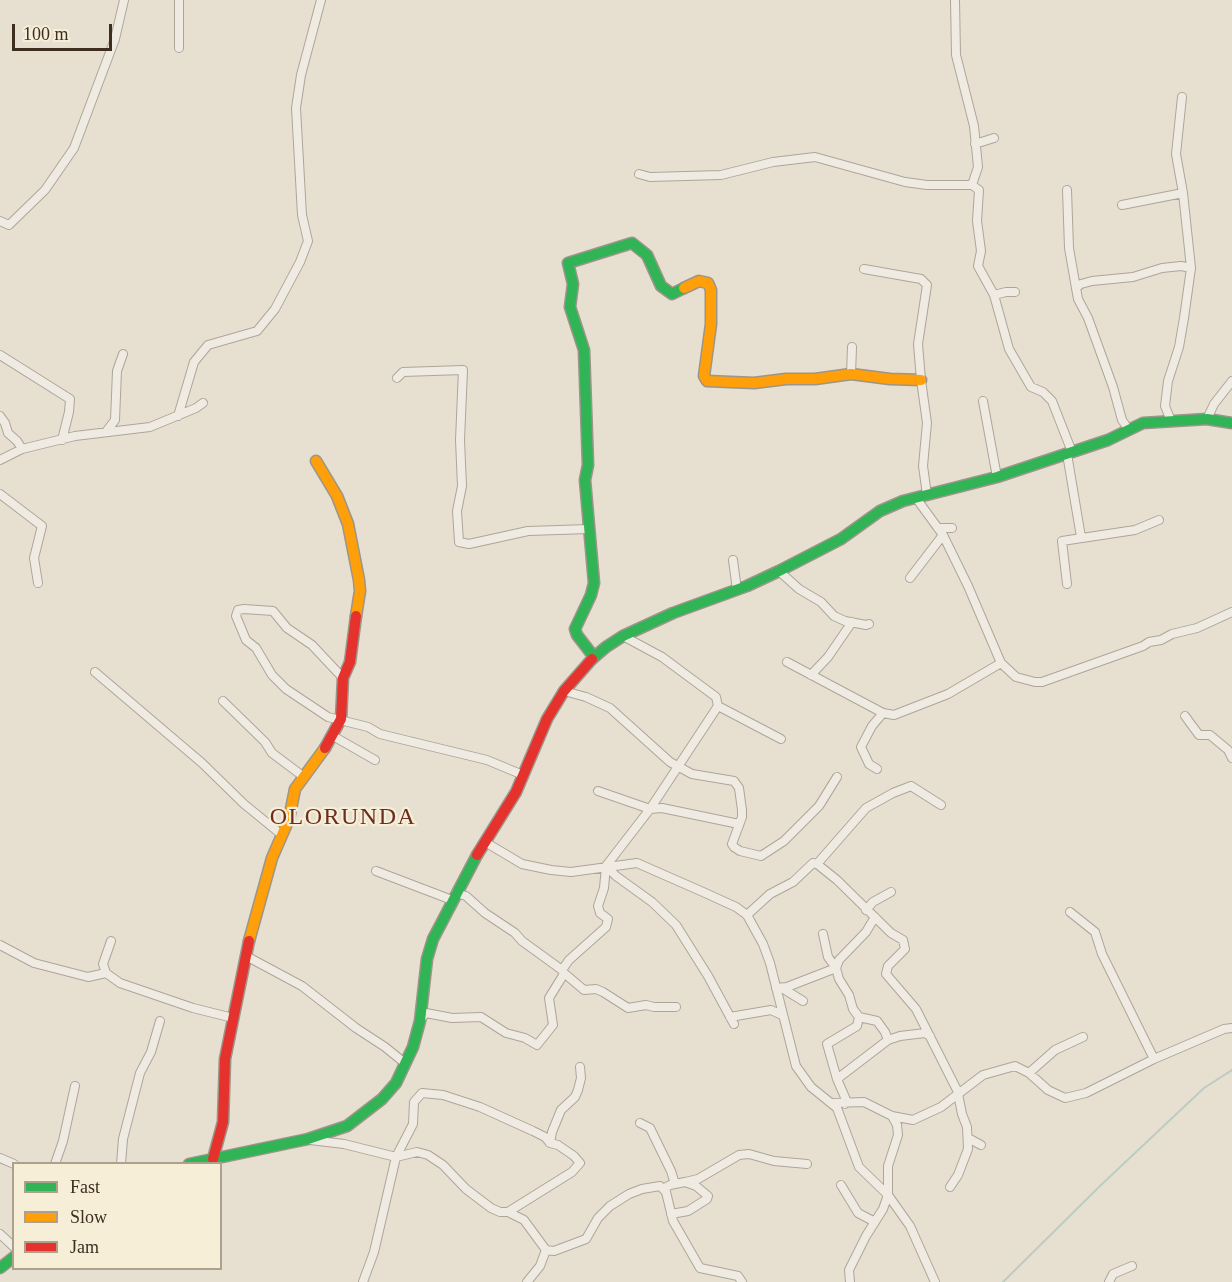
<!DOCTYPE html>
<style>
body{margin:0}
#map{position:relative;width:1232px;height:1282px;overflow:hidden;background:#e7e0d1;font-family:"Times New Roman",serif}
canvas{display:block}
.legend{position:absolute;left:12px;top:1162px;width:210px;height:108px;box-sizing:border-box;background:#f7eed8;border:2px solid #ada18e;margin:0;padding:8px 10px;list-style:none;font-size:18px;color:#3d2e20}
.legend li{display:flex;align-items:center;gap:12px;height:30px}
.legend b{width:30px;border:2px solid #ada18e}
.scale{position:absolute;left:12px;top:24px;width:100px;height:27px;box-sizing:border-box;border:3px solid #3d2e20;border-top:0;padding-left:8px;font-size:18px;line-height:21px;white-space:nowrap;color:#3d2e20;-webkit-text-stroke:4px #f7eed8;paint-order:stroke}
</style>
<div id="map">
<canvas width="1232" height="1282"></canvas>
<ul class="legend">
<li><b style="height:8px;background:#30b455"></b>Fast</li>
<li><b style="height:8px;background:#ff9f0a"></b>Slow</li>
<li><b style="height:8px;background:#e5322d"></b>Jam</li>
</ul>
<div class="scale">100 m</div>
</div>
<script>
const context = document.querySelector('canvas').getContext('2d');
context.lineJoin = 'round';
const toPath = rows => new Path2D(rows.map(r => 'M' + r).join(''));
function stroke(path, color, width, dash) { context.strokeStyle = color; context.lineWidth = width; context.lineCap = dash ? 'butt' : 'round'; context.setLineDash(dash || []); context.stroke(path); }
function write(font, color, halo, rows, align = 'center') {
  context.font = font + ' "Times New Roman",serif'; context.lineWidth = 4.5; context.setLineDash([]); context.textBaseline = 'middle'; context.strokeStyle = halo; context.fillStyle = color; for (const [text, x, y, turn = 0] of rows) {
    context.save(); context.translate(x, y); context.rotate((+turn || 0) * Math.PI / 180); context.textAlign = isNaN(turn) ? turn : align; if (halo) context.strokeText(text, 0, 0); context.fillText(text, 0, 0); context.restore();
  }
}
stroke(toPath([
 [1003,1282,1101,1185,1204,1088,1232,1070]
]), '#bcccc2', 2);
const street = toPath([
 [955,0,956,55,974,126,978,167,972,185],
 [179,48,179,0],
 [1182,97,1176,154,1183,193,1191,268],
 [975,144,994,138],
 [639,174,650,177,721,175,773,162,815,157,905,182,927,185,972,185,979,190,977,221,981,251,978,266,994,295,1009,349,1031,387,1043,392,1052,401,1072,452],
 [1067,190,1069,248,1076,288],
 [1122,205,1183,193],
 [0,221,9,225,45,190,74,148,115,39,124,0],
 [864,269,921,279,927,285,918,344,921,380,927,423,923,466,927,495],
 [994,295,1006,292,1015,292],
 [0,355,70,399,69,412,62,440],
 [851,374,852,347],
 [397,378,403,372,463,370,460,440,462,486,457,511,459,542,469,544,528,531,589,529],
 [983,401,997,477],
 [0,416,5,423,8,433,17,441,22,449],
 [178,416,194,362,208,345,257,331,275,309,300,262,308,241,302,215,296,108,301,75,321,0],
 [1207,419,1214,404,1232,381],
 [1129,430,1122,420,1113,387,1088,318,1078,299,1076,288,1081,284,1092,281,1133,277,1162,268,1181,266,1191,268,1184,318,1179,347,1168,381,1165,406,1171,421],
 [106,432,115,420,117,371,123,354],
 [1067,454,1081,537],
 [0,460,22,449,75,436,150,427,196,408,203,403],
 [0,494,42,526,34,558,38,583],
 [916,498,943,535,968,586,1001,663,1016,677,1035,682,1042,682,1143,646,1149,642,1161,640,1172,634,1197,628,1232,612],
 [938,528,952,528],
 [733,560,737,590],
 [779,571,799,589,821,602,834,616,845,621,866,625,869,624],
 [910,578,943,535],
 [1067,584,1062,541,1135,530,1159,520],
 [787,662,883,713,894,715,948,694,1001,663],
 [95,672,202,763,244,804,282,835],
 [811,675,828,657,852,622],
 [343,678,312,645,287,628,273,611,244,609,238,610,236,616,246,640,256,648,272,675,286,689,328,717,368,727,380,734,487,760,523,775],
 [564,691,586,697,610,708,670,762,692,774,734,781,739,788,742,810,742,817,732,844,734,847,740,851,761,856,784,841,819,806,837,777],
 [223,701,265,742,272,753,304,777],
 [718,706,781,739],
 [1185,716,1199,735,1210,735,1228,750,1232,758],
 [333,736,375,760],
 [877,769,869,764,861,747,872,726,883,713],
 [598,791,650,809,662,808,739,824],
 [485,842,522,864,551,870,571,872,637,863,703,892,736,907,747,915,763,944,770,963,796,1066,811,1087,837,1108,859,1167,888,1195,910,1226,935,1282],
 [817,864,866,808,893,793,911,786,941,805],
 [606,866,616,876,652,902,676,925,708,976,734,1024],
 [376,871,452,900],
 [456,893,466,896,485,913,515,933,522,941,562,970,569,960,606,927,608,919,600,913,598,906,604,888,606,866,650,809,718,706,716,697,662,657,623,636],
 [866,910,873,902,891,892],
 [1070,912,1095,932,1102,954,1154,1059],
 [747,915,770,894,793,882,813,863,817,864,837,880,891,933,903,940,905,949,888,966,886,974,916,1009,959,1094],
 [111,941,103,964,106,973,120,983,193,1008,233,1018],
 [0,945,34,963,88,977,106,973],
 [246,956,302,986,356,1028,385,1047,406,1064],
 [564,973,584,990,596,989,603,992,628,1008,646,1005,654,1007,676,1007],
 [776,988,787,987,836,968,828,957,823,934],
 [782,988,803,1001],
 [730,1017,771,1010,782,1015],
 [421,1019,426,1013,452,1018,481,1017,506,1033,525,1038,537,1045,553,1025,549,998,562,977,564,973,562,970],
 [888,1040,900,1036,925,1033,930,1036],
 [1029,1073,1055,1050,1083,1037],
 [837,1079,888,1040,885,1032,877,1021,859,1017],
 [832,1103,864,1102,892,1116,913,1120,941,1107,983,1075,1015,1066,1029,1073,1048,1090,1065,1098,1086,1093,1154,1059,1224,1029,1232,1028],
 [845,1104,847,1102,837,1079,827,1044,857,1026,859,1017,853,1009,849,995,839,979,836,968,839,960,866,932,875,917],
 [640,1123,650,1128,671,1171,675,1184],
 [968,1138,981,1145],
 [310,1140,344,1144,396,1157,417,1152,428,1155,443,1165,466,1189,491,1208,500,1212,508,1212,524,1220,546,1250],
 [550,1143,552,1132,561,1110,575,1097,578,1090,581,1078,580,1067],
 [0,1158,14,1164],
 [55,1164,63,1141,75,1086],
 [121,1164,123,1139,140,1073,151,1052,160,1021],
 [685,1182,698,1179,739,1155,749,1154,774,1161,807,1164],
 [841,1185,858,1213,875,1222],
 [950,1187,958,1175,968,1149,967,1127,962,1114,958,1094],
 [663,1189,670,1185,685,1182,696,1186,708,1196,707,1199,688,1211,671,1214],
 [0,1234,14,1247],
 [546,1250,554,1251,586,1239,598,1218,610,1206,629,1194,642,1189,660,1186,666,1192,673,1221,700,1268,738,1276,742,1282],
 [363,1282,374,1252,396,1157,413,1124,414,1102,422,1093,443,1095,480,1107,533,1131,545,1137,550,1143,558,1145,574,1156,580,1163,572,1172,508,1212],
 [527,1282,540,1266,546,1250],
 [850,1282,849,1270,866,1236,883,1209,888,1195,888,1166,898,1135,897,1125,892,1116],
 [1109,1282,1113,1274,1132,1266]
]);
const fast = toPath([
 [594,657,577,635,575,629,591,595,594,583,585,480,588,465,584,350,570,307,573,284,568,263,632,243,647,255,661,286,672,294,684,288],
 [592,659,606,647,623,636,673,613,747,586,779,571,841,539,880,511,903,501,997,477,1108,440,1143,423,1207,419,1232,423],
 [189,1164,308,1139,347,1126,382,1099,396,1083,413,1047,420,1021,427,959,433,939,477,855],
 [0,1268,14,1257]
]);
const slow = toPath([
 [684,288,699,281,708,283,711,290,711,324,704,376,707,381,754,383,786,379,815,379,851,374,890,379,921,380],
 [316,461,337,496,348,524,359,580,360,591,356,616],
 [249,941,272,858,289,819,295,789,325,748]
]);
const jam = toPath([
 [325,748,341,719,343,678,350,662,356,616],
 [477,855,516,792,547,719,564,691,592,659],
 [213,1159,223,1122,225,1059,249,941]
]);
stroke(street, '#ada599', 10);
stroke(fast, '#9c958a', 13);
stroke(slow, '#9c958a', 13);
stroke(jam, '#9c958a', 13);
stroke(street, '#efebe3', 8);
stroke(fast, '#30b455', 10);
stroke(slow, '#ff9f0a', 10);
stroke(jam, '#e5322d', 10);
context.letterSpacing = '1.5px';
write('24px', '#6b2e1e', '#f7eed8', [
 ["OLORUNDA",343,818]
]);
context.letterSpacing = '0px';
</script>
